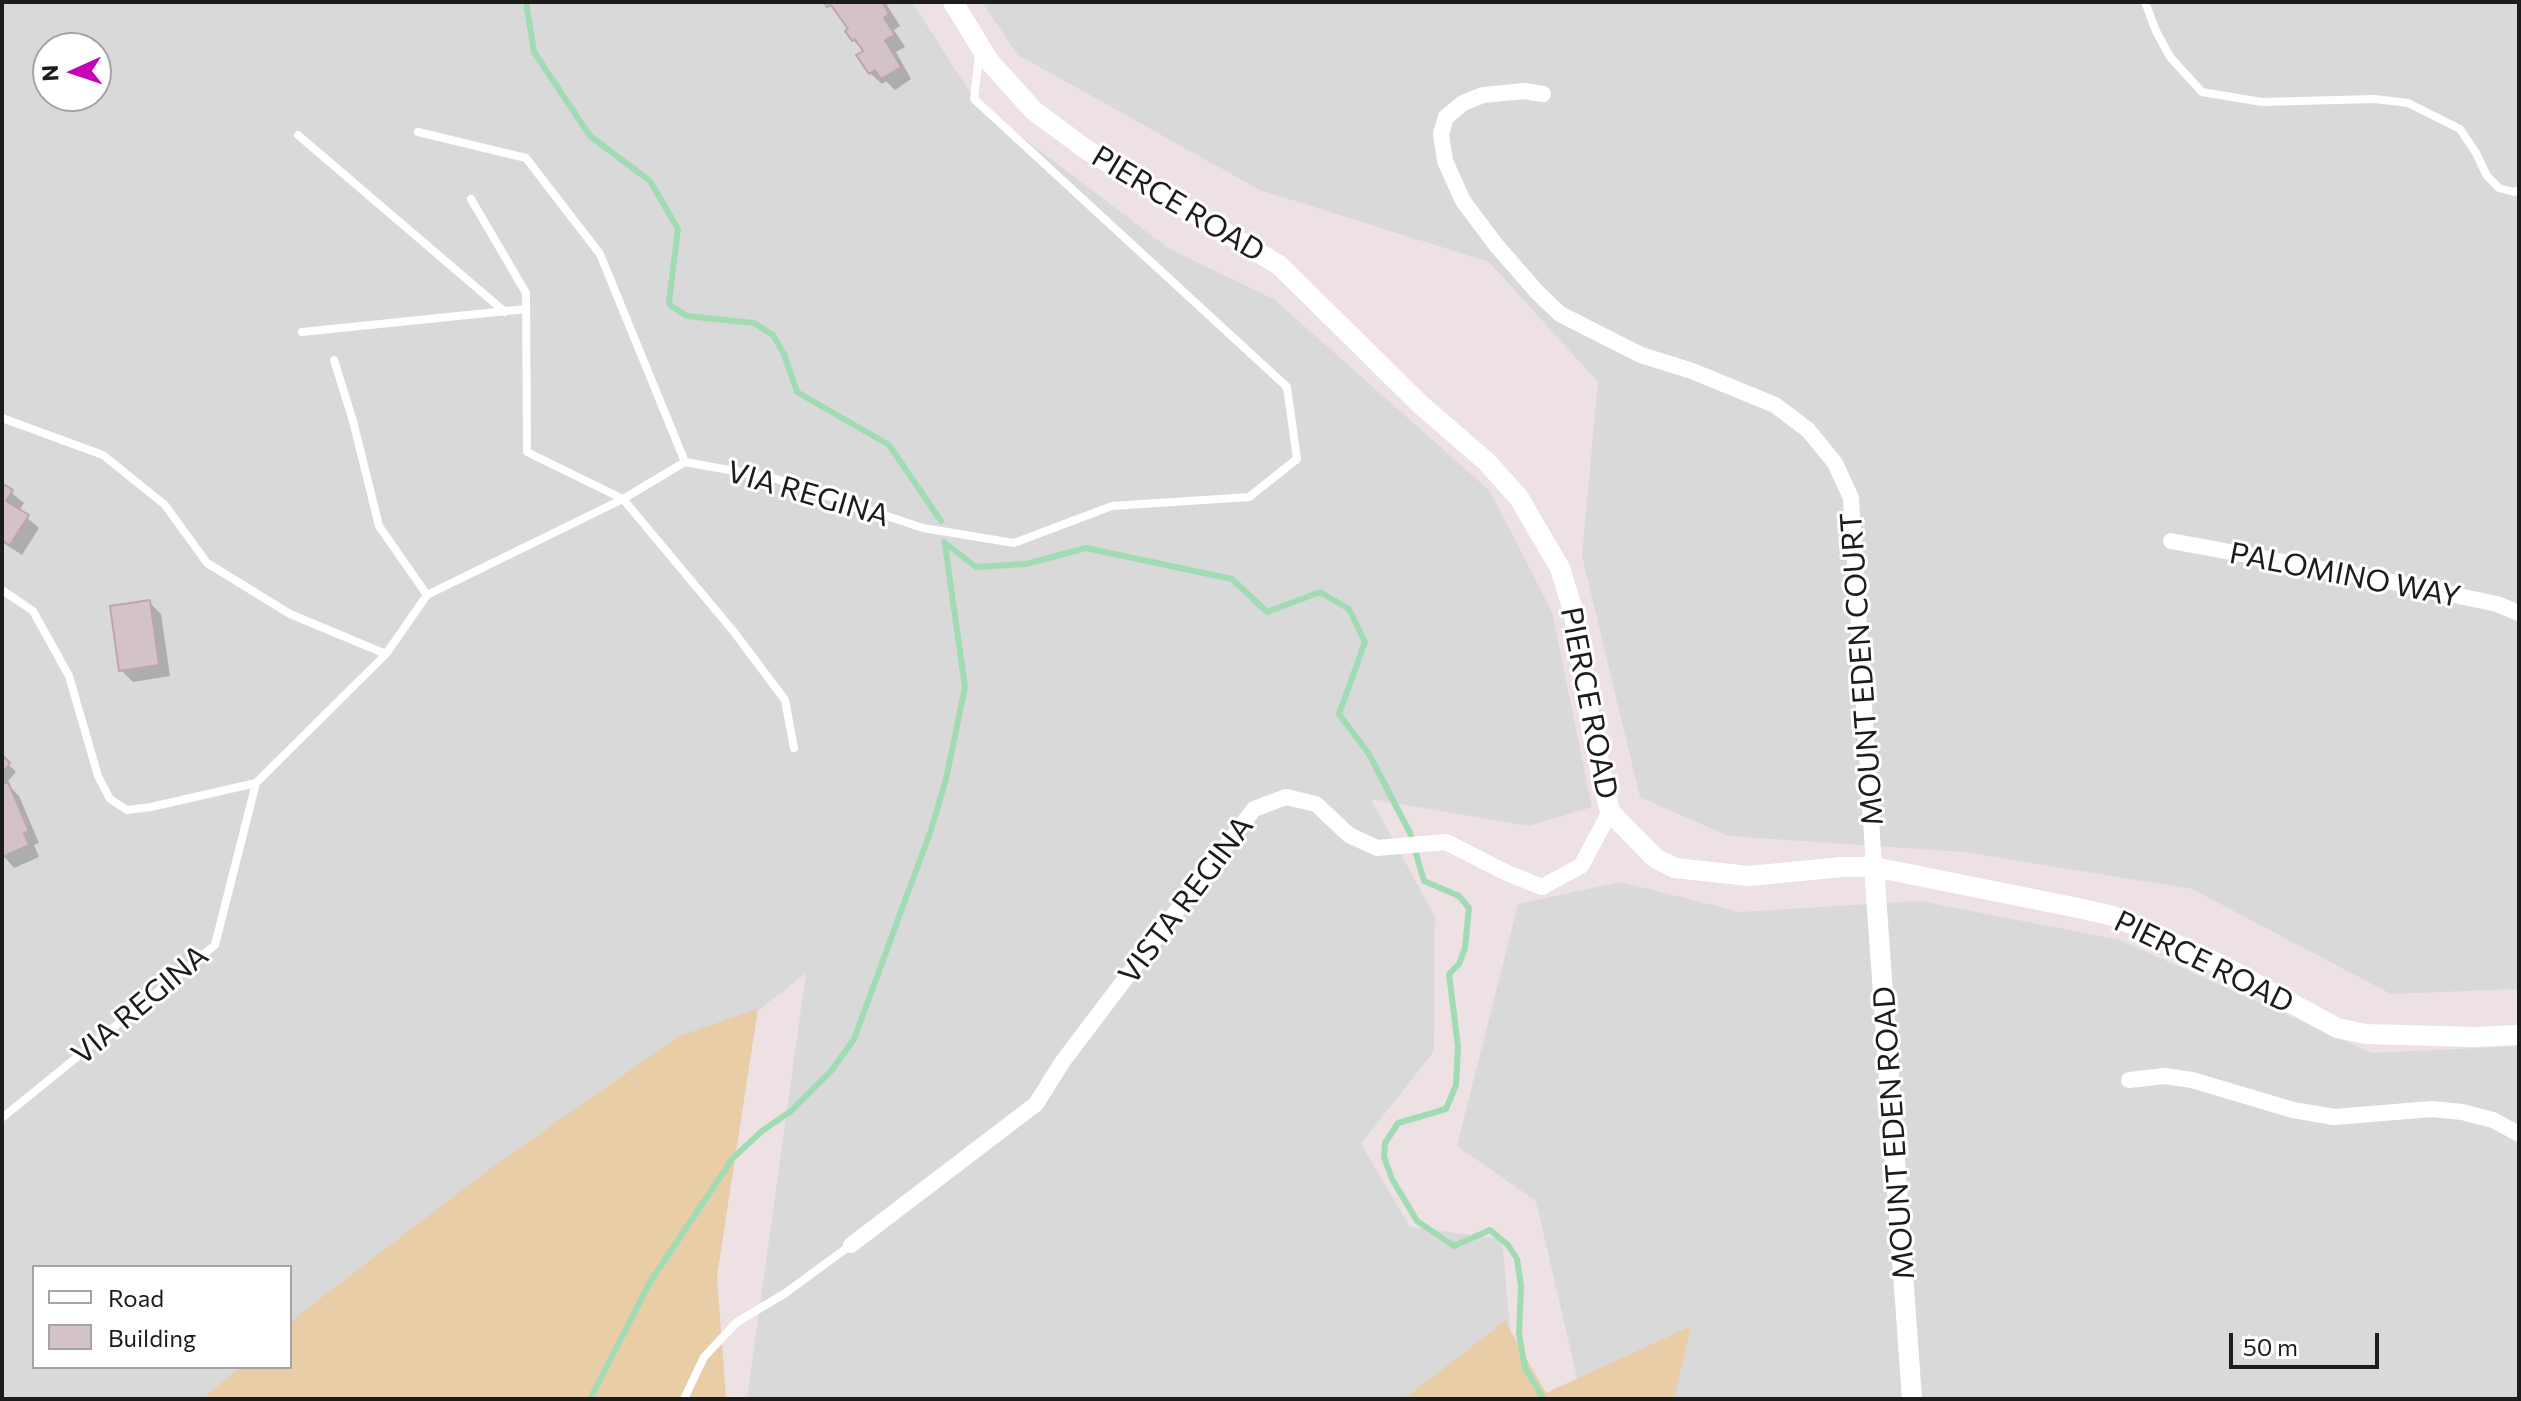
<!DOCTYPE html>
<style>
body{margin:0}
#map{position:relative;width:2521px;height:1401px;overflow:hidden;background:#ede1e4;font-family:Commissioner,sans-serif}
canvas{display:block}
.frame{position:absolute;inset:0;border:4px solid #1c1c1c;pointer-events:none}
.legend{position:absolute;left:32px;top:1265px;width:260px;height:104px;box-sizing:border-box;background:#fff;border:2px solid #a4a4a4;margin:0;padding:10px 14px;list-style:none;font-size:24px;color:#1c1c1c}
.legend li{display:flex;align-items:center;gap:16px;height:40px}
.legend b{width:40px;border:2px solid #a4a4a4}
.north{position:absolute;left:32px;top:32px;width:80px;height:80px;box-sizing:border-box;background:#fff;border:2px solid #a4a4a4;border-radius:50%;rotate:267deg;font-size:22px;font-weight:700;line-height:32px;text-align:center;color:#1c1c1c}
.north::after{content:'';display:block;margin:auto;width:28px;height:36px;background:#c701b7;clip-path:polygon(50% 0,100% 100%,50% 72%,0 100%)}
.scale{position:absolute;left:2229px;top:1333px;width:150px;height:36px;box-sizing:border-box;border:4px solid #1c1c1c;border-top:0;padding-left:10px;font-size:24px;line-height:28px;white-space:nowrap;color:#1c1c1c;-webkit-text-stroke:6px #fff;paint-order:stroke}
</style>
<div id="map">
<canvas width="2521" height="1401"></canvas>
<div class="frame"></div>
<ul class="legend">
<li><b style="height:10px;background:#fff"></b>Road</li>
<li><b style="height:22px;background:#d4c2cb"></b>Building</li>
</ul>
<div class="north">N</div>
<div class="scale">50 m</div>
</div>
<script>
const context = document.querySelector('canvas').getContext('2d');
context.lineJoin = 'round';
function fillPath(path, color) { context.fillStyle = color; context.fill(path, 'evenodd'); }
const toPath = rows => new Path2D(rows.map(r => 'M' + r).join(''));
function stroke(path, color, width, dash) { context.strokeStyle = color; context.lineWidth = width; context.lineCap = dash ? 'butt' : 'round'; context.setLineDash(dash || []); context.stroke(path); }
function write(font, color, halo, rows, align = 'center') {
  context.font = font + ' Commissioner,sans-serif'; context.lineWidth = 6; context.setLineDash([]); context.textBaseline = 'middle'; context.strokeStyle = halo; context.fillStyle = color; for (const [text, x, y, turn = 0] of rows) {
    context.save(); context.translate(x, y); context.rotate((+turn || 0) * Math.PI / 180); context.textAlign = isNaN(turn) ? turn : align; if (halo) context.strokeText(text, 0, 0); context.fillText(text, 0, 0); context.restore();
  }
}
fillPath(toPath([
 [2,2,912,2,977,103,1168,248,1275,300,1490,491,1552,612,1592,807,1529,826,1371,799,1435,917,1434,1051,1361,1144,1410,1227,1502,1239,1514,1372,1479,1399,747,1399,806,973,261,1399,2,1399],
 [48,48,96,48,96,96,48,96],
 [34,1267,290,1267,290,1367,34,1367],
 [982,2,2519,2,2519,989,2391,994,2192,889,1964,852,1728,836,1640,797,1582,556,1598,382,1489,262,1260,190,1018,55],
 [1621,882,1740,912,1920,901,2120,940,2372,1053,2519,1046,2519,1399,1582,1399,1536,1201,1457,1146,1518,904]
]), '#dad9da');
fillPath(toPath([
 [758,1009,717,1276,726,1399,203,1399,240,1367,290,1367,290,1323,304,1311,487,1171,679,1036],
 [1505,1321,1546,1393,1691,1326,1674,1399,1404,1399]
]), '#e8cda6');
fillPath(toPath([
 [827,2,885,2,900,26,894,30,905,47,896,52,911,79,895,90,886,81,882,84,870,73,865,52,853,40,851,30],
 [2,485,24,503,19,511,39,528,22,555,2,542],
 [149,602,161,614,170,676,133,682,121,670],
 [2,758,16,772,6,783,19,796,39,843,34,845,39,857,14,868,2,854]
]), '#0003');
stroke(toPath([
 [526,2,534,52,590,136,650,181,678,229,669,302,671,306,687,316,754,323,773,335,784,354,797,392,889,445,941,521],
 [944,542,976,567,1026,564,1086,548,1232,579,1267,612,1320,592,1349,609,1365,642,1339,714,1369,754,1410,833,1424,881,1459,896,1469,908,1465,948,1459,964,1449,974,1458,1047,1456,1085,1446,1109,1398,1123,1385,1143,1384,1157,1392,1179,1417,1221,1454,1246,1490,1230,1508,1245,1517,1259,1521,1286,1519,1334,1525,1368,1544,1399],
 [590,1399,650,1282,733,1158,762,1131,791,1111,832,1070,854,1039,931,830,946,779,965,687,945,545]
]), '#a1dbb3', 6);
const building = toPath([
 [824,2,882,2,889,14,884,18,895,35,885,40,901,67,881,79,875,70,869,74,856,55,863,51,855,39,852,41,845,31,848,29,831,5,827,7,824,2],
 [2,483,13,490,6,501,29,515,10,545,2,540,2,483],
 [150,600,159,665,119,671,110,606,150,600],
 [2,755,10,763,2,773,2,755],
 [8,782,29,831,24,833,29,845,2,857,2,784,8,782]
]);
fillPath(building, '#d4c2cb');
stroke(building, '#bfa4b1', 2);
stroke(toPath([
 [2145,2,2156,31,2170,57,2202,92,2262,102,2375,99,2408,103,2460,129,2476,153,2487,176,2499,188,2514,192,2519,190],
 [418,132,526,158,600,254,685,462],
 [298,135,505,312],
 [471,199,526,293,527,452,623,499,734,632,785,700,794,748],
 [302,332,526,309],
 [334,360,353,421,379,526,427,595],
 [2,418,103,455,165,505,207,563,290,614,386,654],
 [2,590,33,611,69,676,98,776,110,799,127,810,151,807,256,783],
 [2,1118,215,945,256,783,386,654,427,595,623,499,685,462,773,478,923,528,1014,543,1112,506,1249,497,1297,459,1287,387,974,99,979,55],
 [684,1399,704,1357,737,1322,784,1294,851,1245]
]), '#fff', 8);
stroke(toPath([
 [1543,94,1524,91,1483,95,1463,103,1446,117,1441,134,1445,161,1463,201,1496,245,1537,292,1560,314,1641,355,1692,371,1775,405,1808,430,1835,463,1851,498,1874,867],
 [2171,541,2397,583,2497,604,2519,613],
 [2129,1080,2165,1076,2192,1080,2293,1110,2334,1117,2432,1109,2462,1112,2493,1120,2519,1134],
 [851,1245,1036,1104,1063,1061,1254,809,1286,797,1316,804,1349,835,1377,848,1446,842,1507,873,1542,887,1581,866,1610,812]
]), '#fff', 16);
stroke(toPath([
 [953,2,989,61,1034,111,1087,150,1279,265,1421,405,1487,462,1519,498,1560,568,1574,614,1592,733,1610,812,1655,858,1675,868,1749,876,1842,867,1874,867,2083,909,2113,916,2220,964,2337,1028,2366,1034,2475,1037,2519,1035],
 [1874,867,1912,1399]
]), '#fff', 20);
write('30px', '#1c1c1c', '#fff', [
 ["PIERCE ROAD",1178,204,31],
 ["VIA REGINA",808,494,16],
 ["PALOMINO WAY",2345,575,11],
 ["MOUNT EDEN COURT",1862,669,-94],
 ["PIERCE ROAD",1589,703,79],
 ["VISTA REGINA",1186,900,-53],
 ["PIERCE ROAD",2204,962,26],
 ["VIA REGINA",140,1005,-40],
 ["MOUNT EDEN ROAD",1894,1133,-94]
]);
</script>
